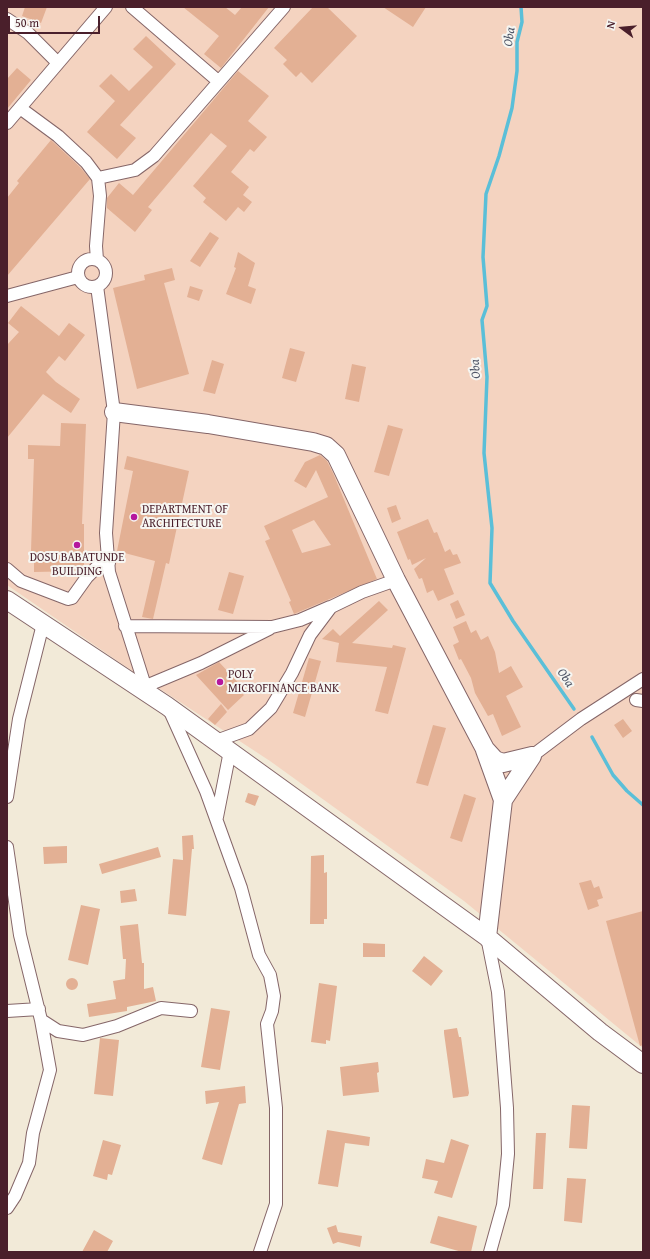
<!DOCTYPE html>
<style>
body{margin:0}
#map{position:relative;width:650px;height:1259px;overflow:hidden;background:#f2ead8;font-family:"Gentium Book Plus",serif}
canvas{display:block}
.frame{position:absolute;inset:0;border:8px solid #4a1f2b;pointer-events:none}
.north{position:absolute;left:602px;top:8px;width:40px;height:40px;-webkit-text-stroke:3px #f6f6f2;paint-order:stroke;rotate:286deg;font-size:11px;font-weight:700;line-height:16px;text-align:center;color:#4a1f2b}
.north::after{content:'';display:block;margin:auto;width:14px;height:18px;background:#4a1f2b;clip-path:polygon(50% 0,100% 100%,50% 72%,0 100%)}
.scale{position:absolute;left:8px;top:16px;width:92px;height:18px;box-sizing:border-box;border:2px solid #4a1f2b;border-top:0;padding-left:5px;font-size:12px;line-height:14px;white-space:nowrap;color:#4a1f2b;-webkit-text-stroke:3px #f6f6f2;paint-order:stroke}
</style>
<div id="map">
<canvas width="650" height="1259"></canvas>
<div class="frame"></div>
<div class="north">N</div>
<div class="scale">50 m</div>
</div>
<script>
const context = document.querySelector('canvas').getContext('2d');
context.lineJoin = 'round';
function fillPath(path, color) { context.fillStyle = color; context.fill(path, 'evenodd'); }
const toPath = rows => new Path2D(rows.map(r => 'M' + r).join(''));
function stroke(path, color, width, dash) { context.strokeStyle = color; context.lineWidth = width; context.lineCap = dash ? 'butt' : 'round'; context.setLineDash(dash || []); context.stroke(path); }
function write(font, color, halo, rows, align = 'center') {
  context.font = font + ' "Gentium Book Plus",serif'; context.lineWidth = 4; context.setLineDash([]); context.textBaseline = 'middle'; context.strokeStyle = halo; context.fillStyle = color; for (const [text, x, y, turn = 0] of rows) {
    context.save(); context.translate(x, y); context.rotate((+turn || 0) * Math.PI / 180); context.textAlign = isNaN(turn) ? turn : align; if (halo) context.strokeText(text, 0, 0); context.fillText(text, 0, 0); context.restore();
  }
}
fillPath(toPath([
 [7,7,643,7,643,1048,464,901,270,761,122,664,7,585]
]), '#f4d3c0');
stroke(toPath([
 [521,7,522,22,517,42,517,71,512,108,499,156,486,194,483,257,487,306,482,320,487,377,484,453,492,528,490,583,513,621,574,709],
 [592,737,613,775,627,791,643,805]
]), '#5abfd8', 3.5);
fillPath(toPath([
 [25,7,47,7,41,23,22,16],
 [183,7,225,7,235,15,242,7,269,7,221,68,204,54,219,36],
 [313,7,327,7,357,36,312,83,301,72,296,77,283,64,287,60,274,48],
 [383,7,426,7,413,27],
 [146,36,176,64,120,125,136,138,117,159,87,132,115,101,99,86,111,74,129,91,153,67,133,49],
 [17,68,31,80,7,109,7,79],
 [238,71,269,96,248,121,267,137,254,152,250,149,231,172,249,187,243,195,252,202,244,212,238,207,226,221,203,202,206,198,193,186,227,146,211,133,148,207,152,210,135,232,107,208,107,198,119,183,133,195],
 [51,140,80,167,90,179,7,276,7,198,19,183,17,181],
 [210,232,219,238,200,267,190,261],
 [238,252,255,263,248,286,256,289,251,304,226,294,236,268,234,267],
 [172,268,175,280,164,283,189,374,137,389,113,288,145,280,144,275],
 [190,286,203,290,199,301,187,297],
 [21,306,59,336,69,323,85,335,65,361,59,356,46,372,56,382,80,399,71,413,43,394,7,438,7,345,19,332,8,323],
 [290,348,305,352,296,382,282,378],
 [212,360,224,364,215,394,203,391],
 [352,364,366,367,359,402,345,399],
 [61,423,86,424,82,524,84,524,84,569,82,571,34,572,34,551,31,551,34,459,28,459,28,445,60,446],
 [388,425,403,429,389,476,374,472],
 [320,455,327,461,333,473,377,579,294,614,289,602,291,601,265,541,270,539,264,526,328,497,316,470,306,488,294,481,305,462],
 [314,520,331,545,302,553,292,530],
 [127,456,189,471,169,564,166,563,153,619,142,617,155,561,117,551,133,471,124,469],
 [396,505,401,519,392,523,387,508],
 [428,519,434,533,437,532,445,552,450,549,453,555,457,554,461,563,444,569,454,594,438,601,433,590,427,593,422,578,419,579,414,569,426,558,412,565,410,559,408,560,397,532],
 [229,572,244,576,233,614,218,610],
 [458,600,465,615,456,619,450,604],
 [379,601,388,610,352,643,392,648,393,645,406,648,388,714,375,711,387,667,336,662,339,643,322,639,333,629,340,636],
 [466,621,471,633,476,630,481,640,488,636,495,652,499,673,511,666,523,687,506,696,521,727,502,736,493,714,488,716,475,693,471,678,461,659,459,660,453,645,459,642,453,627],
 [309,658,321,661,305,717,293,713],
 [219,662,244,689,241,692,244,695,228,710,196,675],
 [221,704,227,712,215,725,208,719],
 [623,719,632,731,623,738,614,725],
 [433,725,446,728,428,786,416,783],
 [248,793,259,796,255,806,245,802],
 [464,794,476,798,462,842,450,838],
 [193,835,194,849,192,849,186,916,168,914,173,859,183,860,182,836],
 [67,846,67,863,44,864,43,847],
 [158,847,161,857,102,874,99,864],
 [324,855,324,873,327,872,327,919,324,919,324,924,310,924,311,856],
 [591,880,594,888,599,886,603,898,597,900,599,906,588,910,579,883],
 [135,889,137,901,121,903,120,891],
 [81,905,100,909,88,965,68,960],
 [643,911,643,1045,640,1046,606,921],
 [138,924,142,963,144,963,144,989,153,987,156,1001,127,1007,127,1011,89,1017,87,1004,116,999,113,981,125,979,126,959,123,959,120,926],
 [363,943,385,944,385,957,363,957],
 [424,956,443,971,431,986,412,971],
 '66 984a6 6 0 1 1 12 0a6 6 0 1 1-12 0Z',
 [319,983,337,986,330,1041,326,1040,326,1044,311,1042],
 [211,1008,230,1011,220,1070,201,1067],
 [457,1028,459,1037,461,1037,469,1093,468,1096,453,1098,444,1033,444,1030],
 [100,1038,119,1040,113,1096,94,1094],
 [378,1062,379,1072,377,1073,379,1092,343,1096,340,1067],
 [245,1086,246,1103,239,1104,222,1165,202,1159,219,1102,206,1104,205,1091],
 [572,1105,590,1106,587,1149,569,1148],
 [327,1130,370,1137,369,1146,345,1143,338,1187,318,1184],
 [536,1133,546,1133,543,1189,533,1189],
 [451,1139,469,1145,452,1198,434,1193,438,1181,422,1178,426,1159,444,1163],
 [103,1140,121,1145,112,1175,108,1174,107,1180,93,1176],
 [567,1178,586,1179,582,1223,564,1221],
 [438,1216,477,1226,471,1252,462,1252,430,1243],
 [336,1225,338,1232,362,1236,360,1247,338,1242,333,1244,327,1228],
 [94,1230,113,1241,107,1252,82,1252]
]), '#e3b094');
const street = toPath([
 [132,7,218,81],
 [7,19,28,33,58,63],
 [20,108,58,136,86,162,98,178,100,196,96,246,97,260],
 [7,123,106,7],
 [98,178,135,170,154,156,284,7],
 '78 273a14 14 0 1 1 28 0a14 14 0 1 1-28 0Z',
 [97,286,114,412,106,533,109,572,147,692],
 [7,296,78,277],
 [7,569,21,581,68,599,72,598,87,577,99,565,109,563],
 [125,626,272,627,300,620,330,607],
 [146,686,201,663,269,629],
 [636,700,643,701],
 [169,709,206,791,241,888,259,955,270,975,274,996,272,1011,267,1024,276,1108,276,1204,260,1252],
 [216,741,249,729,271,708,292,673,310,635,331,607,362,592,396,580],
 [532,756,581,719,643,679],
 [7,797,19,719,43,624],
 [217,817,230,751],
 [7,847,20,935,41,1020,50,1070,33,1133,29,1163,15,1196,7,1208],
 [487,937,498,992,507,1108,508,1154,503,1205,490,1252],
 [7,1011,39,1009],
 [41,1020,58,1031,83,1035,117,1026,161,1008,191,1011]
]);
const secondary = toPath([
 [114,412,208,424,313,442,326,446,336,455,396,580,485,749,495,760,503,763,532,756],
 [7,600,167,706,487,937,600,1032,643,1064],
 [485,750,503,800],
 [487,937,503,800,532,756]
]);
stroke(street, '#856668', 14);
stroke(secondary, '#856668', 20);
stroke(street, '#fff', 12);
stroke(secondary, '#fff', 18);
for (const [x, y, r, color] of [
 [134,517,4,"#b5179e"],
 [77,545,4,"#b5179e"],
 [220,682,4,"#b5179e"]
]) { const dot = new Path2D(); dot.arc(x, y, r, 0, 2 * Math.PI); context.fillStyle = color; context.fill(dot); stroke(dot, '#f6f6f2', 1.5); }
write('12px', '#4a1f2b', '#f6f6f2', [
 ["DEPARTMENT OF",142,510],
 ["ARCHITECTURE",142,524],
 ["DOSU BABATUNDE",77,558,"center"],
 ["BUILDING",77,572,"center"],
 ["POLY",228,675],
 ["MICROFINANCE BANK",228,689]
], 'left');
write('italic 13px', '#505768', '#f6f6f2', [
 ["Oba",510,37,-82],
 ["Oba",476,369,-94],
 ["Oba",565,678,56]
]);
</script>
